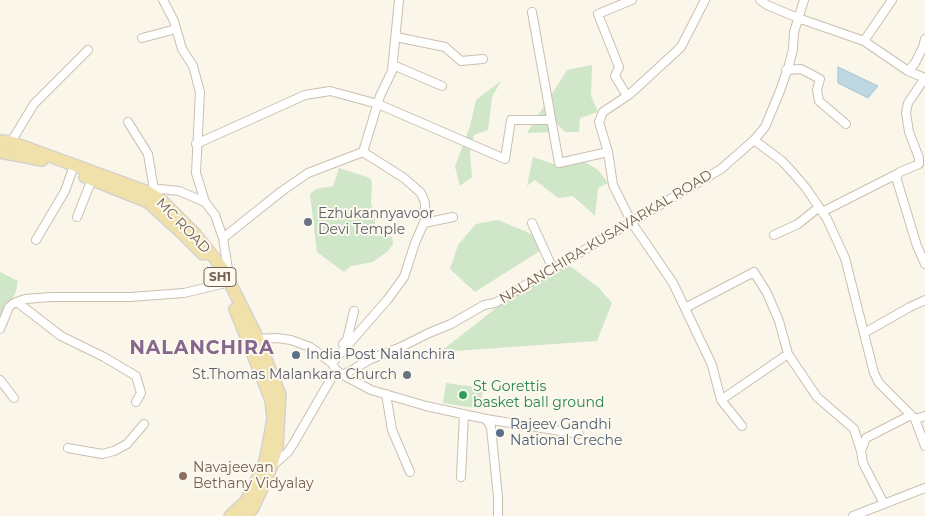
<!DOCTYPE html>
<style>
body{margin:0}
canvas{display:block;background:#faf6e9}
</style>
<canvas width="925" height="516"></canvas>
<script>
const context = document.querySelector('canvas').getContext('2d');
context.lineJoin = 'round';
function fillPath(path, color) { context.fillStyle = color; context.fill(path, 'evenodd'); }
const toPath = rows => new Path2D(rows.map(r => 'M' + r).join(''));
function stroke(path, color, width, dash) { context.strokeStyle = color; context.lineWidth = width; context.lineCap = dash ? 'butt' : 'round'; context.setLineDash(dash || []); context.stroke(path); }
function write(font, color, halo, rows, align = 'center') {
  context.font = font + ' Montserrat,sans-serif'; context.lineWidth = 4; context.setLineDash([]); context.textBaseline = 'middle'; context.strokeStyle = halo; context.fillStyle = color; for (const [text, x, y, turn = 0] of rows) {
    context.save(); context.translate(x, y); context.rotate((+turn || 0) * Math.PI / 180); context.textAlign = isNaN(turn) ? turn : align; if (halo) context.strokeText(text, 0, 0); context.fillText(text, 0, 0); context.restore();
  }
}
fillPath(toPath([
 [592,65,591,96,598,112,580,118,579,132,565,132,555,122,551,132,527,133,567,70],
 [501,81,492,97,488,130,474,135,470,152,472,177,460,186,455,167,470,126,476,100],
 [533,157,553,164,585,162,598,170,608,183,598,188,595,216,573,196,558,198,535,180,527,186],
 [339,168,370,178,372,183,371,203,375,215,374,235,392,237,393,244,388,251,373,262,351,266,344,272,317,252,310,194,316,189,333,186],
 [498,220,534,235,543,249,475,292,450,269,458,245,476,224],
 [570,266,598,287,612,303,597,341,440,352,542,272],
 [0,272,18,281,16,291,0,327],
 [446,383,483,388,480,409,443,403]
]), '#d0e6c9');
const water = toPath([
 [838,67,878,86,868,98,838,83,838,67]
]);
fillPath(water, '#bfd7e1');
stroke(water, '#a7c5d2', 1);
const minor = toPath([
 [163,0,174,21,182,49,193,66,200,92,196,173,205,202],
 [705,0,681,47,630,94,603,112,599,122,608,152,613,185,632,223,673,283,712,365,721,400,742,426],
 [760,0,767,5,798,18,864,41,908,71,925,78],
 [532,12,559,163,608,152],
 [396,37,445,47,461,61,483,59],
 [142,38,176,29],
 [864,41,892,0],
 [393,65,442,86],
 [786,70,801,69,820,79,817,90,819,101,846,124],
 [908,71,915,63,923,47,925,39],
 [925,78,908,103,906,113,909,132,919,158,919,164,900,172,896,177,917,246,925,264],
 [627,96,615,76,619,67,598,14,632,0],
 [128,122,148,154,154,190],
 [754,140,782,161,794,174,806,188,827,219,845,258,874,373,879,383,915,419],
 [11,142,34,104,88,50],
 [196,144,305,95,330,91,378,104,505,159,511,120,551,120],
 [822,212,897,174],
 [77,217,92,179],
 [424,223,453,217],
 [532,223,553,269],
 [774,235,798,224,819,207],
 [223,238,282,191,308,173,363,152,380,96,392,71,399,0],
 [36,240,65,191,72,171],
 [17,302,61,336,104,357,136,376,141,393,136,402],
 [685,308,754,272,767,293,779,321,788,354],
 [0,329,9,307,14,303,25,299,51,297,130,297,184,293,230,282,223,238,215,215,205,202,179,191,160,189,148,192],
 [864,333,910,307,925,300],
 [255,339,277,338,291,340,310,347,332,363,336,370,343,375,371,390,426,406,486,419,491,427,498,497,498,516],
 [343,344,347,340,354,311],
 [332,363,388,299,404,277,415,243,425,220,425,203,421,193,404,178,363,152],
 [343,375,371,359,401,347,429,333,451,324,484,305,495,303,721,169,754,140,765,127,780,91,789,65,793,49,794,32,804,0],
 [0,380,14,398],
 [386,394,392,430,410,472],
 [721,400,788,354,817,397,854,429,861,451],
 [925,416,915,419,925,446],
 [486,419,579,434],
 [68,448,102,454,114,451,127,444,144,424],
 [272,466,288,452,295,441,336,370],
 [461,477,464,414],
 [884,504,863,463,861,451,866,438,911,415],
 [853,516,925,488]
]);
const primary = toPath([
 [0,141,11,142,148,192,162,201,196,235,223,269,258,339,280,395,277,447,271,468,253,508,245,516],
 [0,152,42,160],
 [85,177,148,202,181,232,203,254],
 [230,516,246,501,263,467,266,457,273,419,271,400,235,309]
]);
stroke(minor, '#cbbfb0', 10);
stroke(primary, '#d7d2ce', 14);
stroke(minor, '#fff', 8);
stroke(primary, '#f0e0a9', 11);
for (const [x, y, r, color] of [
 [308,222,5,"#6b7280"],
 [296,355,5,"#5c6f8a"],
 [407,375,5,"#6b7280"],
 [463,395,5,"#2e9e5b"],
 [500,433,5,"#5c6f8a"],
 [183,476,5,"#8d6e63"]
]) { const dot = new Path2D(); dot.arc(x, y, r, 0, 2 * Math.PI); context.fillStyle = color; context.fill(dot); stroke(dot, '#fdf9ef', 2); }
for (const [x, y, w] of [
 [220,277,32]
]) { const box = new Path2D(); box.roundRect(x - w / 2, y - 9.5, w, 19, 4); context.fillStyle = '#fdf9ef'; context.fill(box); stroke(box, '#716050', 1); }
write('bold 12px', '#716050', null, [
 ["SH1",220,277]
]);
write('14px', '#5b616d', '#fdf9ef', [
 ["Ezhukannyavoor",318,214],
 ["Devi Temple",318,230],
 ["St.Thomas Malankara Church",397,375,"right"]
], 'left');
write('14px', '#716050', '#fdf9ef', [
 ["MC ROAD",183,226,46],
 ["NALANCHIRA-KUSAVARKAL ROAD",606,237,-31]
]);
write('14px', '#4e5e75', '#fdf9ef', [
 ["India Post Nalanchira",306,355],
 ["Rajeev Gandhi",510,425],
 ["National Creche",510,441]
], 'left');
write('14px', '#27864d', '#fdf9ef', [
 ["St Gorettis",473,387],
 ["basket ball ground",473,403]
], 'left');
write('14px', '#785e54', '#fdf9ef', [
 ["Navajeevan",193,468],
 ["Bethany Vidyalay",193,484]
], 'left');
context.letterSpacing = '1px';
write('bold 19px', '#86678d', '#fdf9ef', [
 ["NALANCHIRA",202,348]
]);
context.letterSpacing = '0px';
</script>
